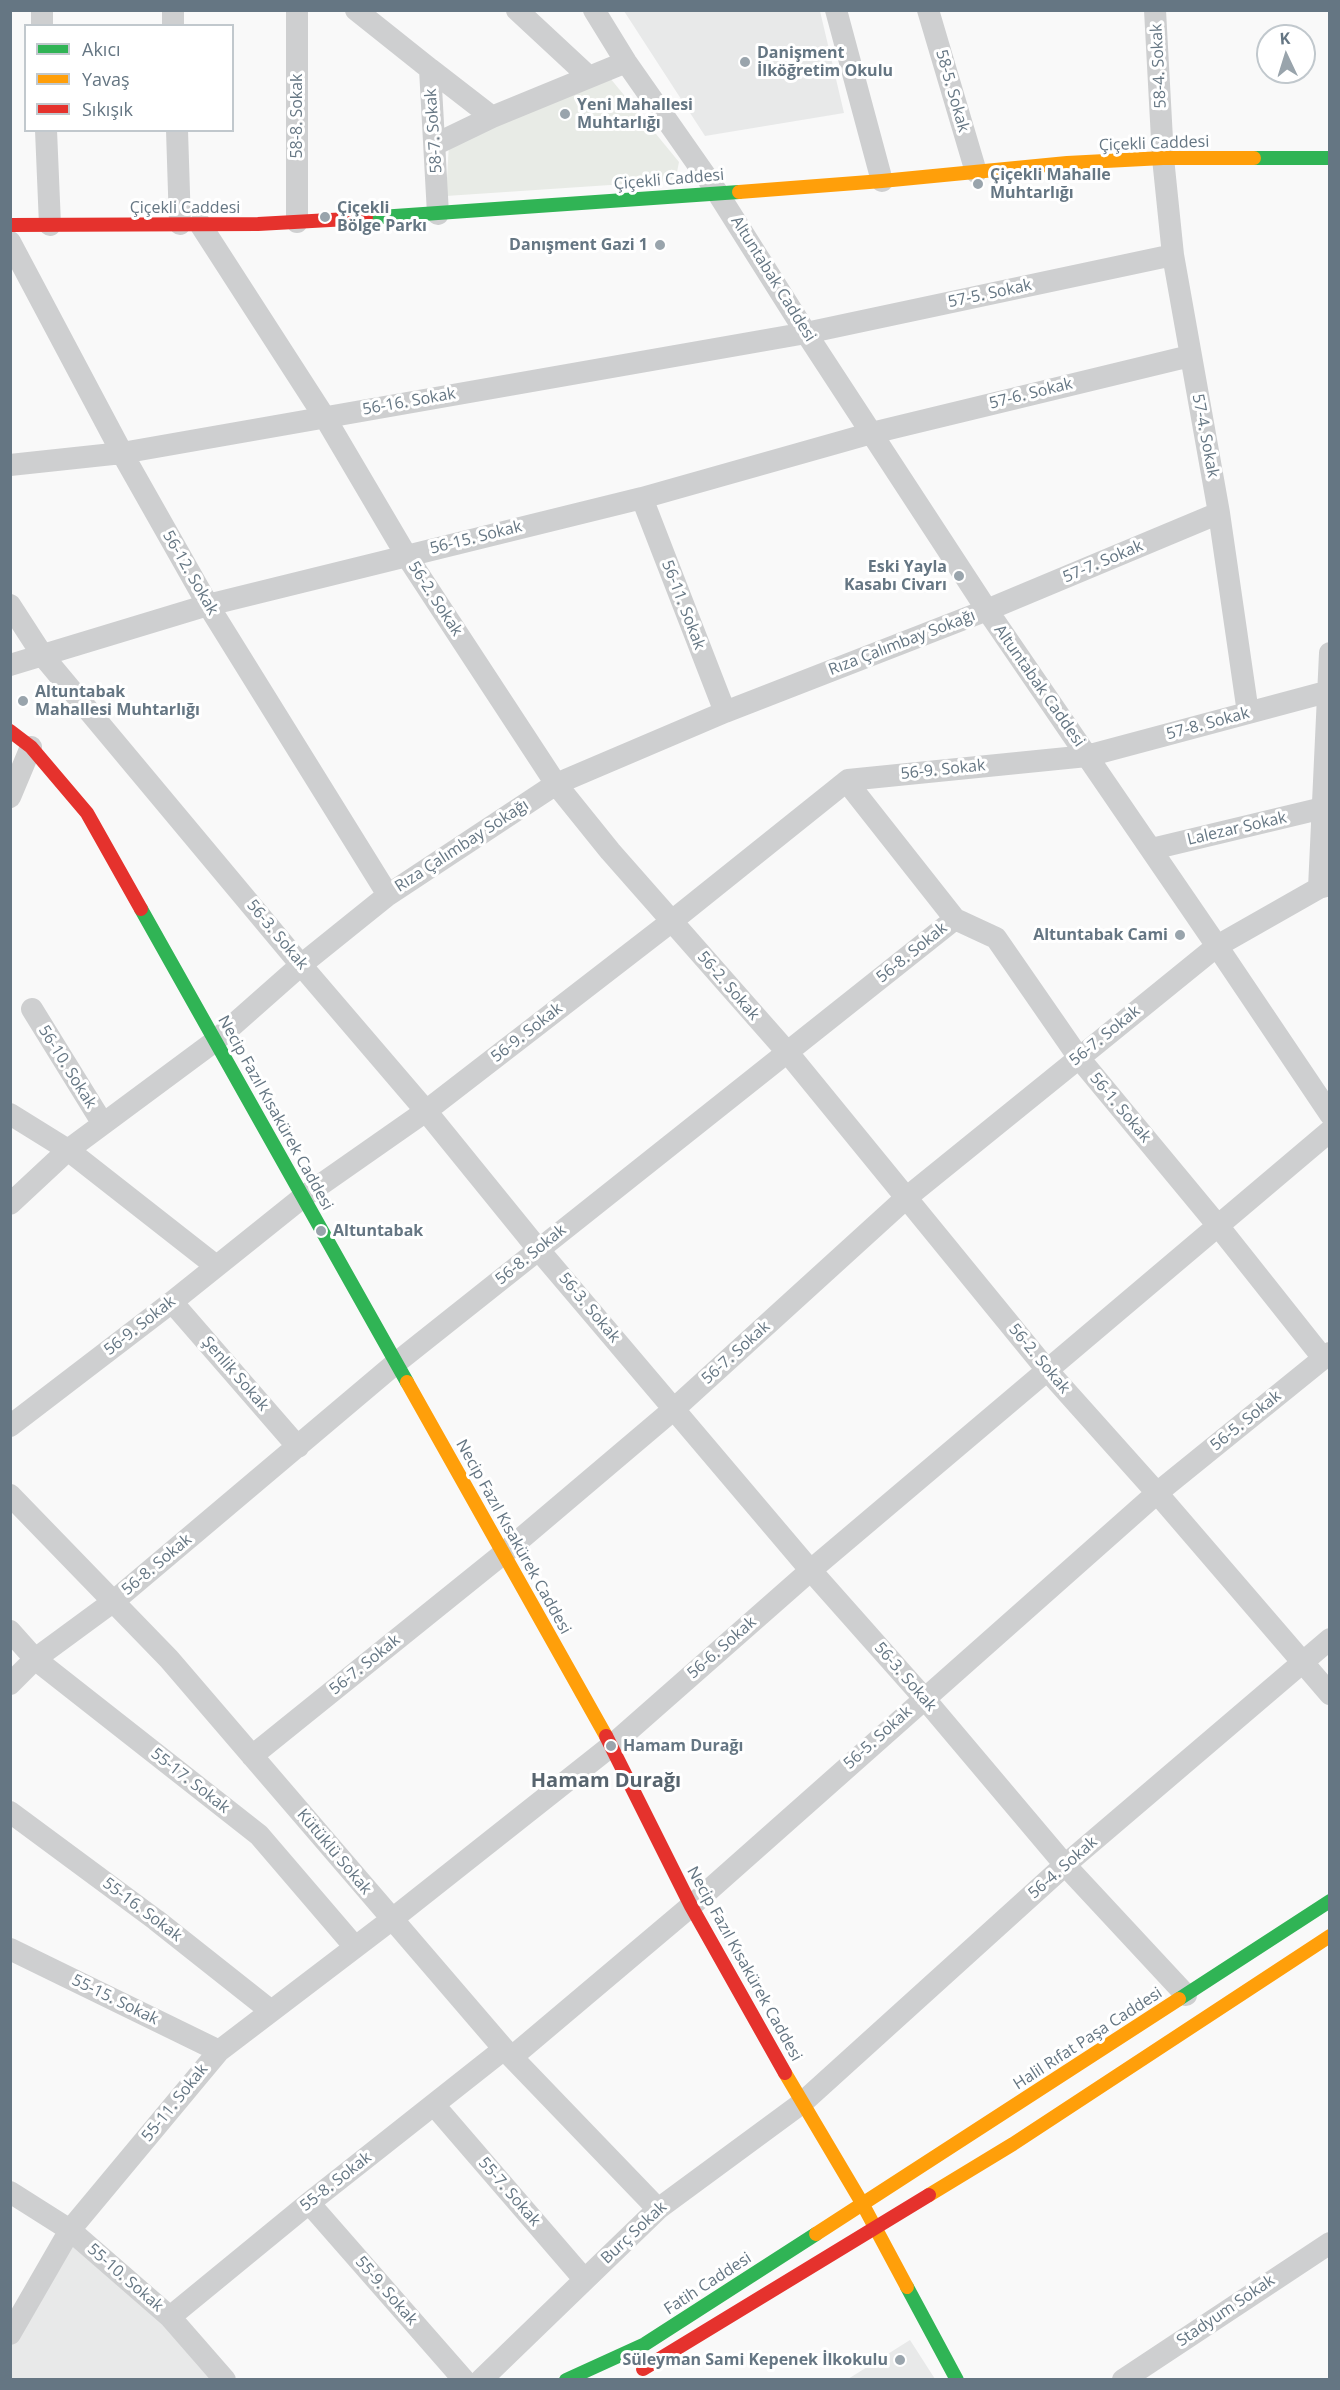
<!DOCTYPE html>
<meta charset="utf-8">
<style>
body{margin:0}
#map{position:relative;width:1340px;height:2390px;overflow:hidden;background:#f9f9f9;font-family:"Open Sans",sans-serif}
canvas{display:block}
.frame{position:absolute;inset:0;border:12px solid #657683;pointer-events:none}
.legend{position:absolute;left:24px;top:24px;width:210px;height:108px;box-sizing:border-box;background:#fff;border:2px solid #c1c8cd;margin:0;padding:8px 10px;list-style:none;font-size:18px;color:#657683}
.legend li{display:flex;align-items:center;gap:12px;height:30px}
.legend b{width:30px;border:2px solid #c1c8cd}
.north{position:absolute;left:1256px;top:24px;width:60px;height:60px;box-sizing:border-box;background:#fff;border:2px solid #c1c8cd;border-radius:50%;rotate:356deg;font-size:16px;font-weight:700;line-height:24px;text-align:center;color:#657683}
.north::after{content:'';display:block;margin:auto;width:21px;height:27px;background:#99a4ac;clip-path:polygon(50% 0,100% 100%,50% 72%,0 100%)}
</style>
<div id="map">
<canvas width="1340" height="2390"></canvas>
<div class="frame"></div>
<ul class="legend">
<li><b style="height:8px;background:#30b455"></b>Akıcı</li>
<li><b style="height:8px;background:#ff9f0a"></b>Yavaş</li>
<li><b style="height:8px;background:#e5322d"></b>Sıkışık</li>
</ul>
<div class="north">K</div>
</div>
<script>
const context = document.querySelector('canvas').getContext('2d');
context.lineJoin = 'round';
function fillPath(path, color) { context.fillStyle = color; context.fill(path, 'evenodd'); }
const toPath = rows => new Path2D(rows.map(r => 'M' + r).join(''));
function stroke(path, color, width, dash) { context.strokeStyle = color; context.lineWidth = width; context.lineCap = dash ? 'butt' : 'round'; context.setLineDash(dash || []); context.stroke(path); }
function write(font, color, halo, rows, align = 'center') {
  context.font = font + ' "Open Sans",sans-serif'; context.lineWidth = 6; context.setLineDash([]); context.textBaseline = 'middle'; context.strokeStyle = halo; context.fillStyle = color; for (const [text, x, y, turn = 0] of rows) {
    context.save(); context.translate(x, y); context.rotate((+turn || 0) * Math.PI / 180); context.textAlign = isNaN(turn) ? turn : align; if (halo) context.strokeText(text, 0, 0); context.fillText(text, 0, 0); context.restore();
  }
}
fillPath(toPath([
 [624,11,820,11,844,113,705,136],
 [72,2239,168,2322,218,2380,11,2380,11,2345],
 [910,2340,935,2379,848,2379]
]), '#e8e9e9');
fillPath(toPath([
 [610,78,679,162,677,172,670,181,446,196,449,143]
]), '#e8ebe6');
stroke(toPath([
 [42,10,42,26],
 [173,10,173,26],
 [356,10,430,69,438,214],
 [517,10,588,76],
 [594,10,626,62,717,192,806,333,987,610,1217,946,1330,1114],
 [836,10,882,181],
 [928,10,976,172],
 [1155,10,1163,158,1173,255,1219,513,1248,713],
 [430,69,492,117],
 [46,130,50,225],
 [177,130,180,224],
 [436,144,492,117,626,62],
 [297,222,297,10],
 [200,224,327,421,406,555,556,784,610,851,788,1053,1047,1370,1157,1493,1330,1694],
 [10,242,122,453,208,605,388,895],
 [10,465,122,453,806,333,1173,255],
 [642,498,725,712],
 [10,605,43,656,301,965,426,1111,538,1249,806,1565,924,1698,1065,1865,1186,1995],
 [10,665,208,605,642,498,872,433,1190,356],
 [847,782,955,919,996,938,1079,1058,1219,1227,1323,1358],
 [10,797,31,747],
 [1152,849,1323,808],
 [1319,888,1330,653],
 [32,1009,103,1124],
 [10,1114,68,1150,216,1266],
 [10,1204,68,1150,215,1041,301,965,388,895,556,784,725,712,987,610,1219,513],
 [172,1302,298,1447],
 [10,1426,172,1302,303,1197,426,1111,672,921,848,780,1087,756,1330,691],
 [10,1495,169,1659,504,2049,658,2209],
 [10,1631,35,1659,259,1835,355,1947],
 [10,1684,35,1659,114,1601,396,1363,955,919],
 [252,1756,504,1553,674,1409,906,1198,1079,1058,1217,946,1319,888,1330,885],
 [10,1812,156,1920,271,2011],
 [10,1949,219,2051],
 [512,2057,691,1906,1157,1493,1330,1353],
 [434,2105,584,2279],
 [10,2192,70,2230,170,2317,225,2380],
 [309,2203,464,2380],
 [170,2317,309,2203,504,2049],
 [10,2334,70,2230,219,2051,391,1920,611,1746,811,1570,1330,1131],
 [481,2380,658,2209,802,2103,1065,1865,1330,1639],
 [1123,2380,1330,2243]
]), '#cecfd0', 22);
stroke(toPath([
 [1254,158,1330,158],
 [366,218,739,192],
 [141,909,407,1382],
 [1179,1999,1330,1901],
 [907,2287,957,2380],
 [566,2380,645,2344,816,2234]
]), '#30b455', 14);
stroke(toPath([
 [739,192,882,181,1067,163,1163,158,1254,158],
 [407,1382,606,1736],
 [785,2073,862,2203,907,2287],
 [929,2195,1013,2144,1330,1936],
 [816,2234,1179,1999]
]), '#ff9f0a', 14);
stroke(toPath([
 [10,225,258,224,366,218],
 [10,731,31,747,87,813,141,909],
 [606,1736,691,1906,785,2073],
 [643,2369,929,2195]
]), '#e5322d', 14);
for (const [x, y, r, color] of [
 [745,62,6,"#99a4ac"],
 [565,114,6,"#99a4ac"],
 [978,184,6,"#99a4ac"],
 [325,217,6,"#99a4ac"],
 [660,245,6,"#99a4ac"],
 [959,576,6,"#99a4ac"],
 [23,701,6,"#99a4ac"],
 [1180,935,6,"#99a4ac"],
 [321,1231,6,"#99a4ac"],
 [611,1746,6,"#99a4ac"],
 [900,2360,6,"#99a4ac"]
]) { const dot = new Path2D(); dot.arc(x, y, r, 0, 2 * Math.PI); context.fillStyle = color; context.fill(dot); stroke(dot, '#fff', 2); }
write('bold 16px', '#657683', '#fff', [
 ["Danişment",757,53],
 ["İlköğretim Okulu",757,71],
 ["Yeni Mahallesi",577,105],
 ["Muhtarlığı",577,123],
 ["Çiçekli Mahalle",990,175],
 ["Muhtarlığı",990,193],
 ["Çiçekli",337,208],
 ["Bölge Parkı",337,226],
 ["Danışment Gazi 1",648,245,"right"],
 ["Eski Yayla",947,567,"right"],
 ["Kasabı Civarı",947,585,"right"],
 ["Altuntabak",35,692],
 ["Mahallesi Muhtarlığı",35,710],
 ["Altuntabak Cami",1168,935,"right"],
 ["Altuntabak",333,1231],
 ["Hamam Durağı",623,1746],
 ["Süleyman Sami Kepenek İlkokulu",888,2360,"right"]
], 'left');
write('16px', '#657683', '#fff', [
 ["58-4. Sokak",1159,66,-93],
 ["58-5. Sokak",952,91,74],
 ["58-8. Sokak",297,116,-90],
 ["58-7. Sokak",434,131,-94],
 ["Çiçekli Caddesi",1154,144,-2],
 ["Çiçekli Caddesi",669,180,-5],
 ["Çiçekli Caddesi",185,208],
 ["Altuntabak Caddesi",773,279,58],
 ["57-5. Sokak",990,294,-12],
 ["57-6. Sokak",1031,394,-14],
 ["56-16. Sokak",409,402,-10],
 ["57-4. Sokak",1205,436,79],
 ["56-15. Sokak",476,538,-14],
 ["57-7. Sokak",1103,562,-23],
 ["56-12. Sokak",190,573,60],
 ["56-2. Sokak",435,599,57],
 ["56-11. Sokak",683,605,69],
 ["Rıza Çalımbay Sokağı",902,643,-21],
 ["Altuntabak Caddesi",1039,686,55],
 ["57-8. Sokak",1208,724,-15],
 ["56-9. Sokak",943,770,-6],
 ["Lalezar Sokak",1237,829,-13],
 ["Rıza Çalımbay Sokağı",462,846,-33],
 ["56-3. Sokak",277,935,50],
 ["56-8. Sokak",912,953,-39],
 ["56-2. Sokak",728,986,49],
 ["56-9. Sokak",527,1033,-38],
 ["56-7. Sokak",1105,1036,-39],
 ["56-10. Sokak",67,1067,58],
 ["56-1. Sokak",1120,1108,50],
 ["Necip Fazıl Kısakürek Caddesi",275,1113,61],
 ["56-8. Sokak",531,1255,-39],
 ["56-3. Sokak",589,1308,50],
 ["56-9. Sokak",140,1326,-38],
 ["56-7. Sokak",736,1353,-42],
 ["56-2. Sokak",1039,1359,50],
 ["Şenlik Sokak",235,1374,49],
 ["56-5. Sokak",1246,1421,-39],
 ["Necip Fazıl Kısakürek Caddesi",513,1537,61],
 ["56-8. Sokak",157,1565,-40],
 ["56-6. Sokak",722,1648,-41],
 ["56-7. Sokak",365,1665,-39],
 ["56-3. Sokak",905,1677,49],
 ["56-5. Sokak",878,1738,-42],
 ["55-17. Sokak",190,1781,38],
 ["Kütüklü Sokak",334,1852,50],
 ["56-4. Sokak",1063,1868,-41],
 ["55-16. Sokak",142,1910,37],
 ["Necip Fazıl Kısakürek Caddesi",744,1964,61],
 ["55-15. Sokak",115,2000,26],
 ["Halil Rıfat Paşa Caddesi",1088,2039,-33],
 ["55-11. Sokak",175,2103,-51],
 ["55-8. Sokak",336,2182,-38],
 ["55-7. Sokak",509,2192,49],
 ["Burç Sokak",634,2233,-43],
 ["55-10. Sokak",125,2278,41],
 ["Fatih Caddesi",708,2284,-33],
 ["55-9. Sokak",386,2291,49],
 ["Stadyum Sokak",1226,2311,-34]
]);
write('bold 20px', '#57646e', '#fff', [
 ["Hamam Durağı",606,1781]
]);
</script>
